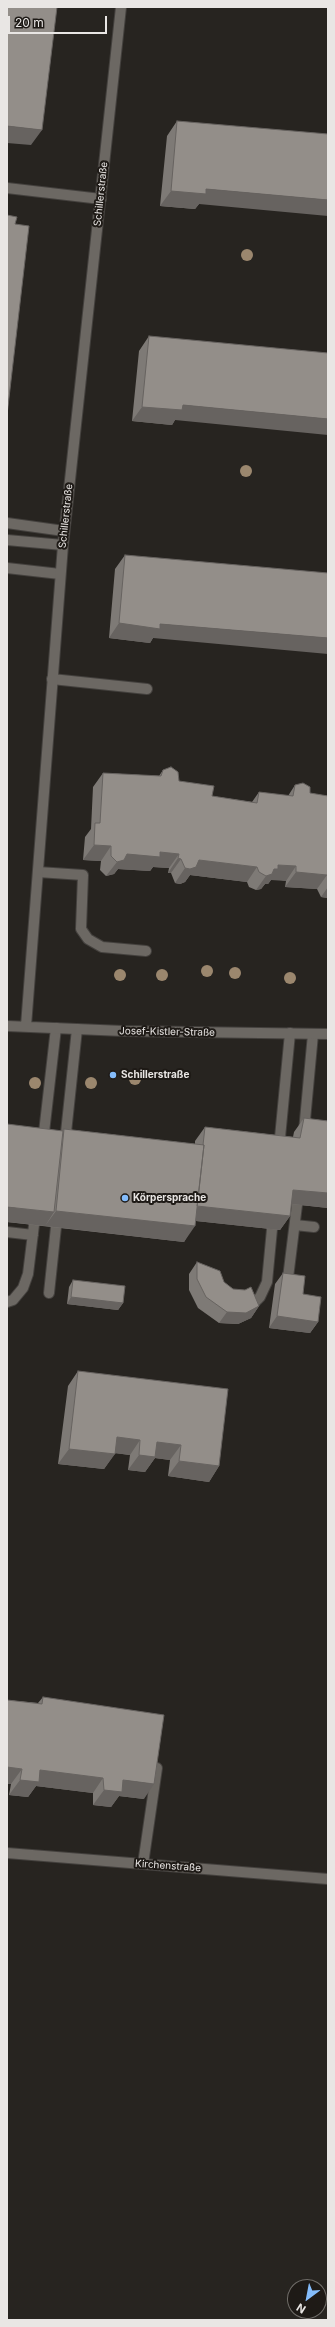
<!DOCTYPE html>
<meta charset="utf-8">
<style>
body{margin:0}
#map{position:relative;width:335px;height:2327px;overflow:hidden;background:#272420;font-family:Inter,sans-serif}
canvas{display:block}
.frame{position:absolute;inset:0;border:8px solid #e9e6e4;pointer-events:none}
.north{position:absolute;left:287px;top:2279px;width:40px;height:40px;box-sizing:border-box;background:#1e1a16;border:1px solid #6f6c68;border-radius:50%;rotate:212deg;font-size:11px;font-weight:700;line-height:16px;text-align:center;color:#e9e6e4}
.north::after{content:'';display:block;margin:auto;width:14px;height:18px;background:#84bcfb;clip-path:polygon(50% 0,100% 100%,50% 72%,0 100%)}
.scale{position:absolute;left:8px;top:16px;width:99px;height:18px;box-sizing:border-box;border:2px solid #e9e6e4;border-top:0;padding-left:5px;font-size:12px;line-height:14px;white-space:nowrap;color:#e9e6e4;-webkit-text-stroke:3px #1e1a16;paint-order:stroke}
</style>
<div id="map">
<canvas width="335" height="2327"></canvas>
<div class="frame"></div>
<div class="north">N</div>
<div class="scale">20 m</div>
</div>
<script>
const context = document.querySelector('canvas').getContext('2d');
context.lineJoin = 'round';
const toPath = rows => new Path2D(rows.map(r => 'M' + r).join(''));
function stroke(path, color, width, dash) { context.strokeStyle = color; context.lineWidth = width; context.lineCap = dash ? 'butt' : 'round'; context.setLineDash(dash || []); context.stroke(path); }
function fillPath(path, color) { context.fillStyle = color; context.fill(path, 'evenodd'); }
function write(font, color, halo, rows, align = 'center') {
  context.font = font + ' Inter,sans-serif'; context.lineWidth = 4; context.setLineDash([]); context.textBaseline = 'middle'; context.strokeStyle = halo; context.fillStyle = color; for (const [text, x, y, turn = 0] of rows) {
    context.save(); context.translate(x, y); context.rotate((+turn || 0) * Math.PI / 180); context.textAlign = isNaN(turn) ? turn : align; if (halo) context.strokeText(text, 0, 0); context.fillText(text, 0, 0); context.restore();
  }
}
const service = toPath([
 [7,188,101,199],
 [7,523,64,531],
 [7,540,63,545],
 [7,568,60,574],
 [52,679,147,689],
 [38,872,83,875,81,929,88,939,102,947,146,951],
 [304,1131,313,1034],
 [43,1141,56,1028],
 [65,1142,77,1029],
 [279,1148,290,1033],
 [295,1225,314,1227],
 [7,1232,33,1235],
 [287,1286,297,1205],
 [49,1293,56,1227],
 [7,1302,13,1300,23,1288,28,1274,34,1225],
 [248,1309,260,1297,267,1282,272,1229],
 [143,1864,157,1768]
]);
const minor = toPath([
 [7,1026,123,1031,328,1034],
 [26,1026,63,545,121,7],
 [7,1853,328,1879]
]);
stroke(service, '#44413e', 12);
stroke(minor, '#44413e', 12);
stroke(service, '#6c6863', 10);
stroke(minor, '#6c6863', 10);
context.fillStyle = '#9b876e';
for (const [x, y] of [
 [247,255],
 [246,471],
 [207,971],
 [235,973],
 [120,975],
 [162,975],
 [290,978],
 [135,1079],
 [35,1083],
 [91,1083]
]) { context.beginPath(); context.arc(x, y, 6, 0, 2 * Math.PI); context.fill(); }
fillPath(toPath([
 [177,121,199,204,195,209,160,206,167,136],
 [149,336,175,420,172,425,132,421,139,351],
 [125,555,153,638,150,643,109,638,115,569],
 [163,770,179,781,212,796,252,802,259,792,288,796,295,785,310,793,328,796,328,898,321,897,317,889,285,887,286,881,281,880,271,880,268,884,265,884,261,889,256,890,249,887,247,882,190,875,185,882,180,884,175,883,171,873,168,873,169,868,153,867,150,871,118,869,114,874,106,876,100,870,101,861,83,860,85,837,91,829,93,787,103,773,159,776],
 [304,1118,328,1121,328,1208,291,1204,290,1216,280,1230,196,1221,184,1242,7,1222,64,1129,195,1144,195,1141,205,1127,293,1137,294,1132],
 [197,1262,233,1289,259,1306,251,1318,238,1324,219,1323,198,1308,189,1290,189,1274],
 [283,1273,303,1294,318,1322,310,1333,269,1328,275,1284],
 [73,1280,123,1303,118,1310,67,1304,69,1287],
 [78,1371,219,1466,209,1482,168,1476,170,1460,155,1458,145,1472,128,1470,130,1455,115,1453,104,1469,58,1464,68,1386],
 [43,1697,144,1799,119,1796,111,1807,93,1805,93,1793,36,1786,28,1797,9,1795,11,1784,7,1784,7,1700,38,1703]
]), '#7e7a76');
fillPath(toPath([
 [7,126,42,130,31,145,7,143],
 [206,189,328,200,328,216,199,204,195,209,160,206,171,191],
 [183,405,328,419,328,435,175,420,172,425,132,421,142,407],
 [119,623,160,624,328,638,328,654,153,638,150,643,109,638],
 [94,845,111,846,101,861,83,860],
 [160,852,179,854,169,868,153,867,150,871,118,869,114,874,106,876,117,862,127,854],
 [178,858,181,859,171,873,168,873],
 [199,860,257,867,247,882,190,875,185,882,180,884,175,883,185,868],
 [278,865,296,866,286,881,271,880,268,884,265,884,261,889,256,890,266,876],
 [296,872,327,875,317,889,285,887],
 [328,887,328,898,321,897],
 [293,1190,328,1193,328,1208,283,1203],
 [196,1206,290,1216,280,1230,187,1220],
 [7,1207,54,1212,45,1226,7,1222],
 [56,1211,195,1226,184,1242,45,1226],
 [71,1297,123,1303,118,1310,67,1304],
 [259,1306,251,1318,238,1324,219,1323,227,1312],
 [277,1316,318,1322,310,1333,269,1328],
 [117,1437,140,1440,130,1455,106,1452],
 [157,1442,181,1445,170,1460,155,1458,145,1472,128,1470,139,1455],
 [69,1449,115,1454,104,1469,58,1464],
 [179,1461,219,1466,209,1482,168,1476],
 [7,1767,22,1769,11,1784,7,1784],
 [40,1770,103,1778,93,1793,36,1786,28,1797,9,1795,20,1780],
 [123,1780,154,1784,144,1799,119,1796,111,1807,93,1805,104,1790]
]), '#676360');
const building = toPath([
 [7,7,57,7,42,130,7,126,7,7],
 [177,121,328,134,328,200,206,189,206,194,171,191,177,121],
 [7,215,17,217,15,224,29,226,7,415,7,215],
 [149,336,328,353,328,419,183,405,182,410,142,407,149,336],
 [125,555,328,573,328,638,160,624,160,629,119,623,125,555],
 [171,767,178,772,179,781,214,786,212,796,257,803,259,792,293,796,295,785,303,783,310,787,310,793,328,796,328,876,327,875,296,872,296,866,278,865,278,869,274,869,272,874,266,876,259,872,257,867,199,860,196,867,190,869,185,868,181,859,178,858,179,854,160,852,160,857,127,854,124,860,117,862,111,856,111,846,94,845,95,823,100,823,103,773,161,776,163,770,171,767],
 [304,1118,328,1121,328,1193,293,1190,290,1216,197,1206,204,1145,203,1145,205,1127,300,1138,304,1118],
 [7,1124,63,1131,54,1212,7,1207,7,1124],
 [64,1129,204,1145,195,1226,56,1211,64,1129],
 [197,1262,220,1271,224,1282,233,1289,245,1290,251,1287,259,1306,246,1313,227,1312,206,1297,197,1279,197,1262],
 [283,1273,305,1276,303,1294,321,1297,318,1322,277,1316,283,1273],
 [73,1280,125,1286,123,1303,71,1297,73,1280],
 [78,1371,228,1389,219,1466,179,1461,181,1445,157,1442,155,1457,139,1455,140,1440,117,1437,115,1454,69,1449,78,1371],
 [43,1697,164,1715,154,1784,123,1780,122,1792,104,1790,103,1778,40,1770,39,1782,20,1780,22,1769,7,1767,7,1700,42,1704,43,1697]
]);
fillPath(building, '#938e89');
stroke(building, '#676360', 1);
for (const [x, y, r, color] of [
 [113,1075,4,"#84bcfb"],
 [125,1198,4,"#84bcfb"]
]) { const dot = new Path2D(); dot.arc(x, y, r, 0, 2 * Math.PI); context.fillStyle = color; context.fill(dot); stroke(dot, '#1e1a16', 1.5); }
write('10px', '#e9e6e4', '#1e1a16', [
 ["Schillerstraße",101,194,-84],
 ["Schillerstraße",66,516,-84],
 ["Josef-Kistler-Straße",167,1032,1],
 ["Kirchenstraße",168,1866,4]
]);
write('bold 10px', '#e9e6e4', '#1e1a16', [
 ["Schillerstraße",121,1075],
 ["Körpersprache",133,1198]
], 'left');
</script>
